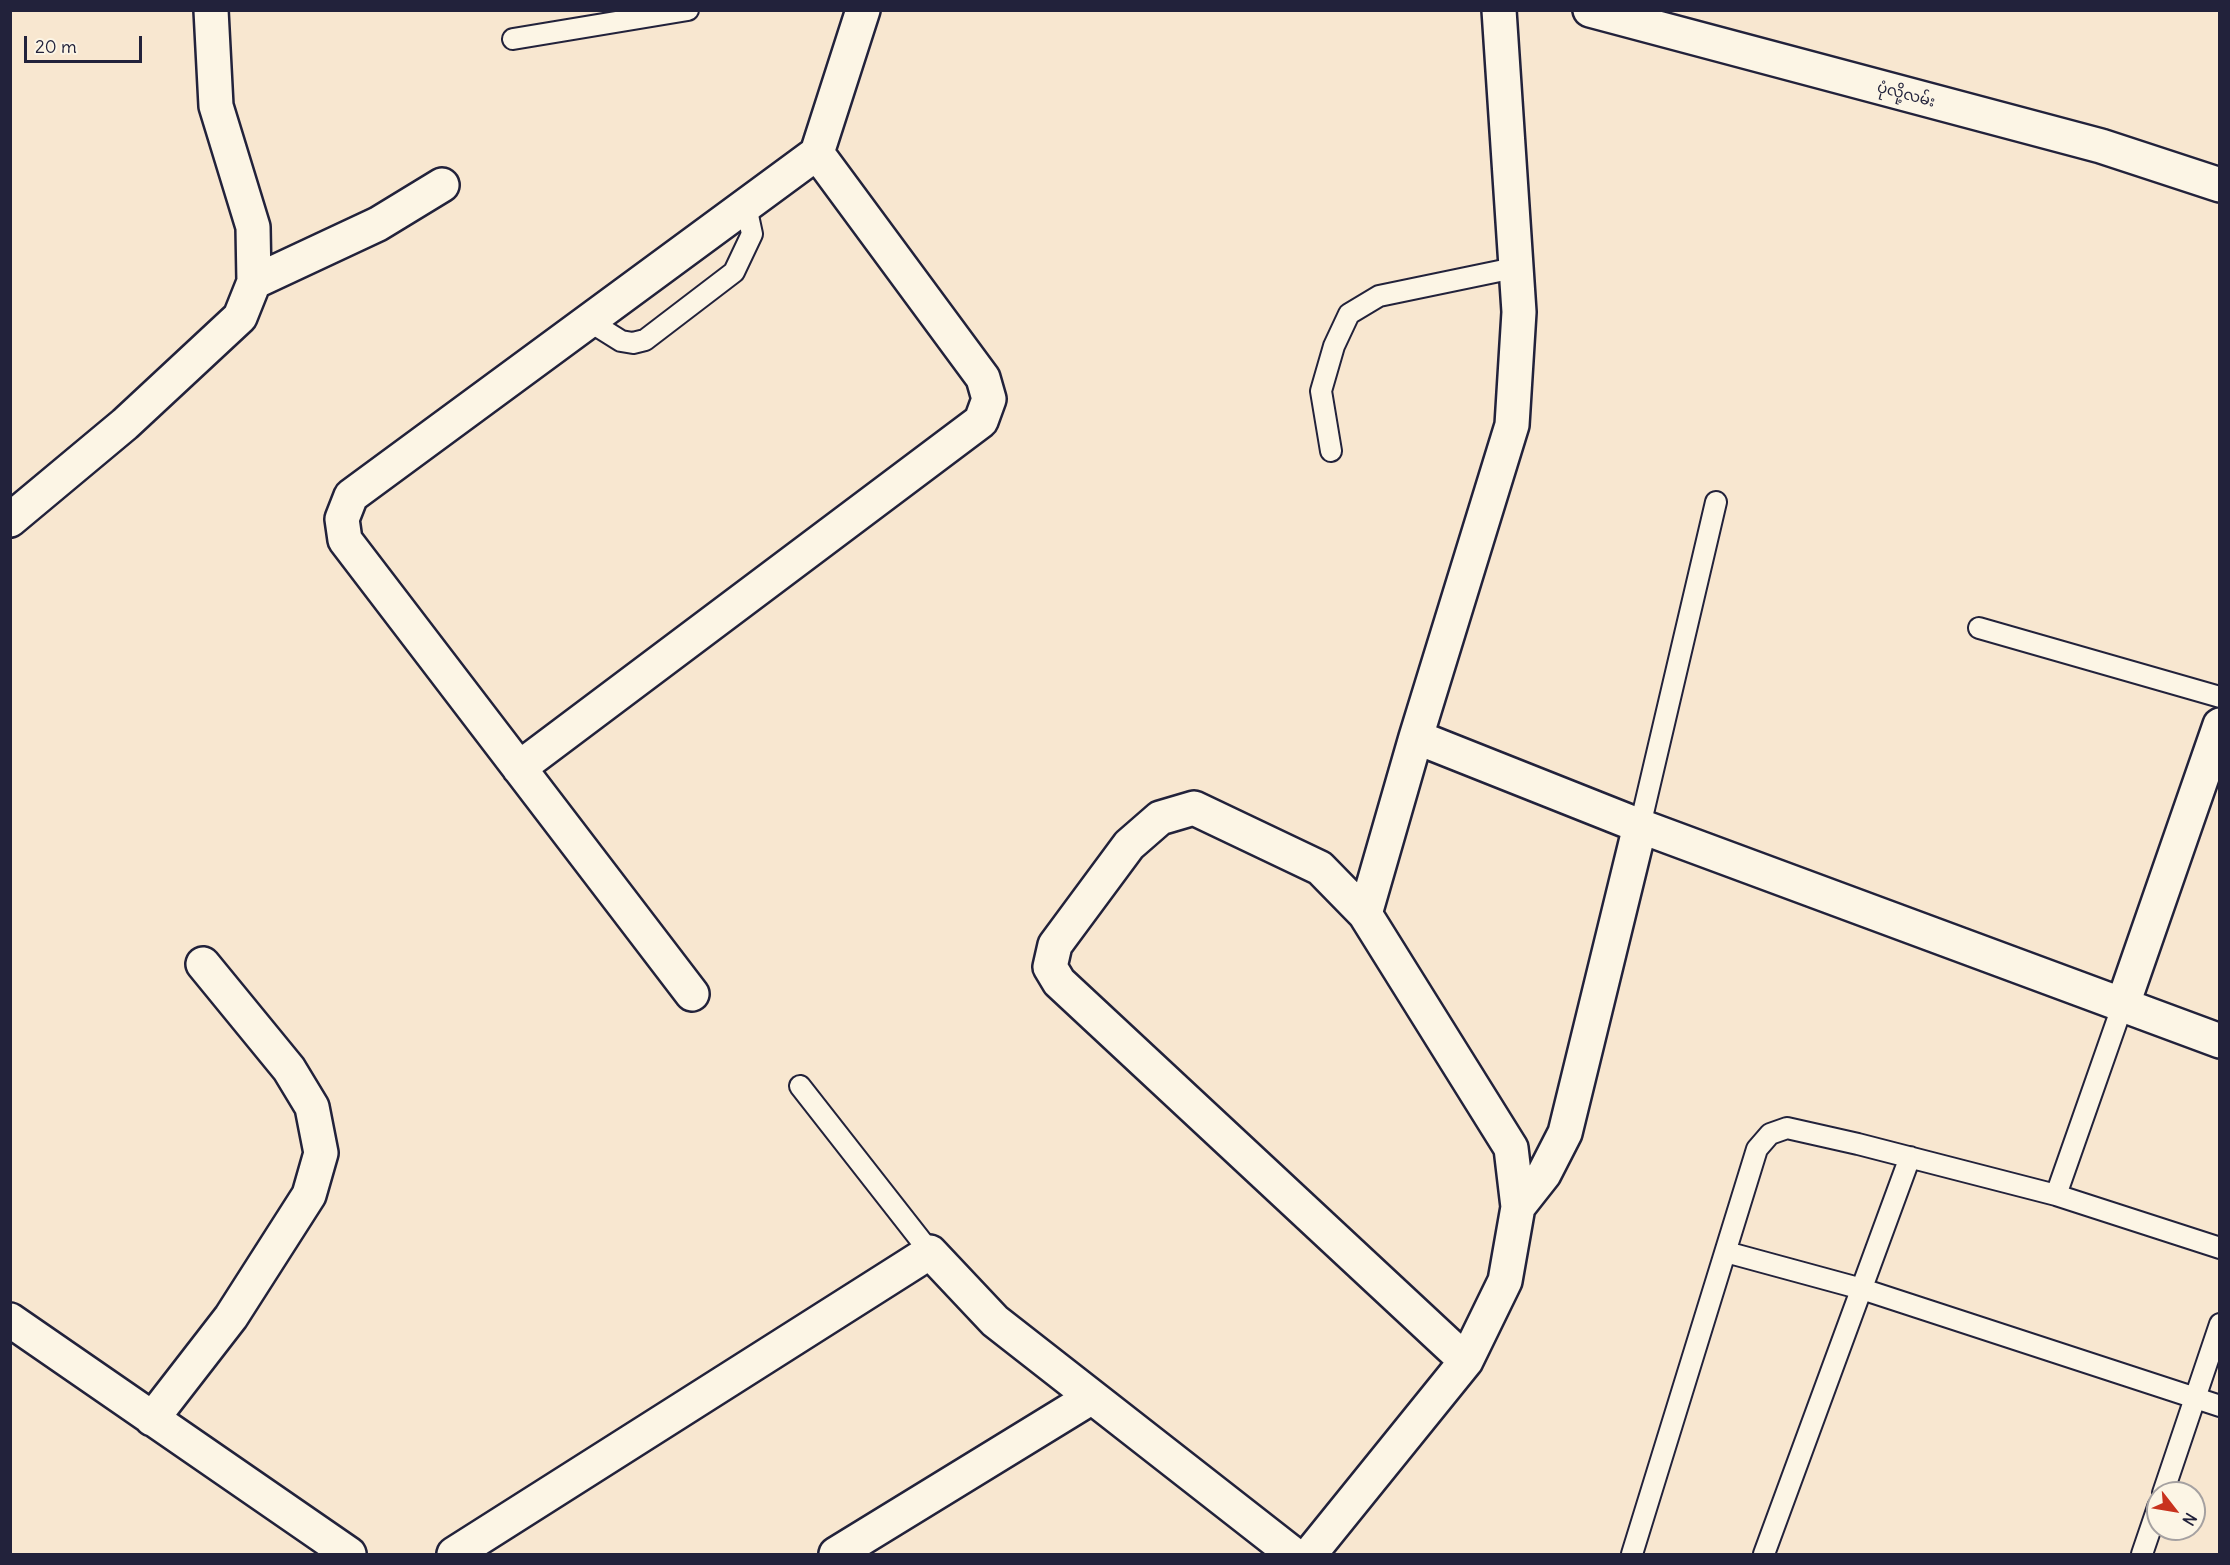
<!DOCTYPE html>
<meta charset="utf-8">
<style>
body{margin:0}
#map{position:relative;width:2230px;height:1565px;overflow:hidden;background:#f8e7d0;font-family:Delius,sans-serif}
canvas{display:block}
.frame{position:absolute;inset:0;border:12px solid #22223b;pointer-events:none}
.north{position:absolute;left:2146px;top:1481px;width:60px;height:60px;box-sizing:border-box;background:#fcf5e5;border:2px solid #a5a1a1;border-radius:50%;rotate:121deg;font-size:16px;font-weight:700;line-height:24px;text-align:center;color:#22223b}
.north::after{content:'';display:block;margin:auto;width:21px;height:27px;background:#c8321e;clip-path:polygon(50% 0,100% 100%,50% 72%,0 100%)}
.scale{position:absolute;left:24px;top:36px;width:118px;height:27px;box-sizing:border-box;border:3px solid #22223b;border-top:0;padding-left:8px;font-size:18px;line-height:21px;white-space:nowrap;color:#22223b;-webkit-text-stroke:4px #fcf5e5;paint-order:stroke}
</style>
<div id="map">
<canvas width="2230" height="1565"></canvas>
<div class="frame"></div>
<div class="north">N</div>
<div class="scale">20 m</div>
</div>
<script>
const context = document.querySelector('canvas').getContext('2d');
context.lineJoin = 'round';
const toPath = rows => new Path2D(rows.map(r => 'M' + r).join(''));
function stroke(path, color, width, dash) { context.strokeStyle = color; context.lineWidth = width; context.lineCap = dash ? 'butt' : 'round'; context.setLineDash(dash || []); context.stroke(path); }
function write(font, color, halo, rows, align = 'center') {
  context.font = font + ' Delius,"Noto Sans Myanmar",sans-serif'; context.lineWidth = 6; context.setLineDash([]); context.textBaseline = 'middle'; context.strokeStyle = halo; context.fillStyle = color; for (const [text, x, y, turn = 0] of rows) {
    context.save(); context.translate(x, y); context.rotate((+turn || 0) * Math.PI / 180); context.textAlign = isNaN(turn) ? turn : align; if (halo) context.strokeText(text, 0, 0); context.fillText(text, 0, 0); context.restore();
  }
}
const lane = toPath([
 [513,39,688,10],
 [589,321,621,341,633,343,645,340,734,272,752,234,746,206],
 [1331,451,1321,391,1334,346,1349,314,1379,296,1514,268],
 [1979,628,2220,697],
 [1640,826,1716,502],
 [800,1086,930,1252],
 [2056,1195,2123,1004],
 [1726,1252,1862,1289,2220,1406],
 [2163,1493,2220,1324],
 [1632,1554,1757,1149,1770,1134,1787,1128,1858,1144,2056,1195,2220,1248],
 [1764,1554,1910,1157],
 [2142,1554,2158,1507]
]);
const street = toPath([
 [1499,10,1519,312,1512,425,1416,737,1640,826,2220,1041],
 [254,282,378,224,442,185],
 [10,520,125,424,240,317,254,282,253,227,216,106,211,10],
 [519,768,981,421,989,399,983,378,817,153],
 [1365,914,1416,737],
 [692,994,345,540,342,519,351,496,817,153,863,10],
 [2123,1004,2220,725],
 [1518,1207,1544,1174,1565,1133,1640,826],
 [10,1320,349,1554],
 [152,1419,231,1317,309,1195,321,1153,312,1107,289,1069,203,964],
 [454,1554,930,1252,995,1321,1293,1554],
 [836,1554,1092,1397],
 [1310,1554,1466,1361,1505,1281,1518,1207,1511,1148,1365,914,1320,868,1194,808,1160,818,1129,845,1055,945,1050,967,1059,982,1466,1361]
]);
const secondary = toPath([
 [1590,10,2101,146,2220,185]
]);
stroke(lane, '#22223b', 24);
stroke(street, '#22223b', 38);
stroke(secondary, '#22223b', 38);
stroke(lane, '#fcf5e5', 20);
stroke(street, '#fcf5e5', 33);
stroke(secondary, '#fcf5e5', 33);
write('15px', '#22223b', '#fcf5e5', [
 ["ပုံလို့လမ်း",1906,95,15]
]);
</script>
